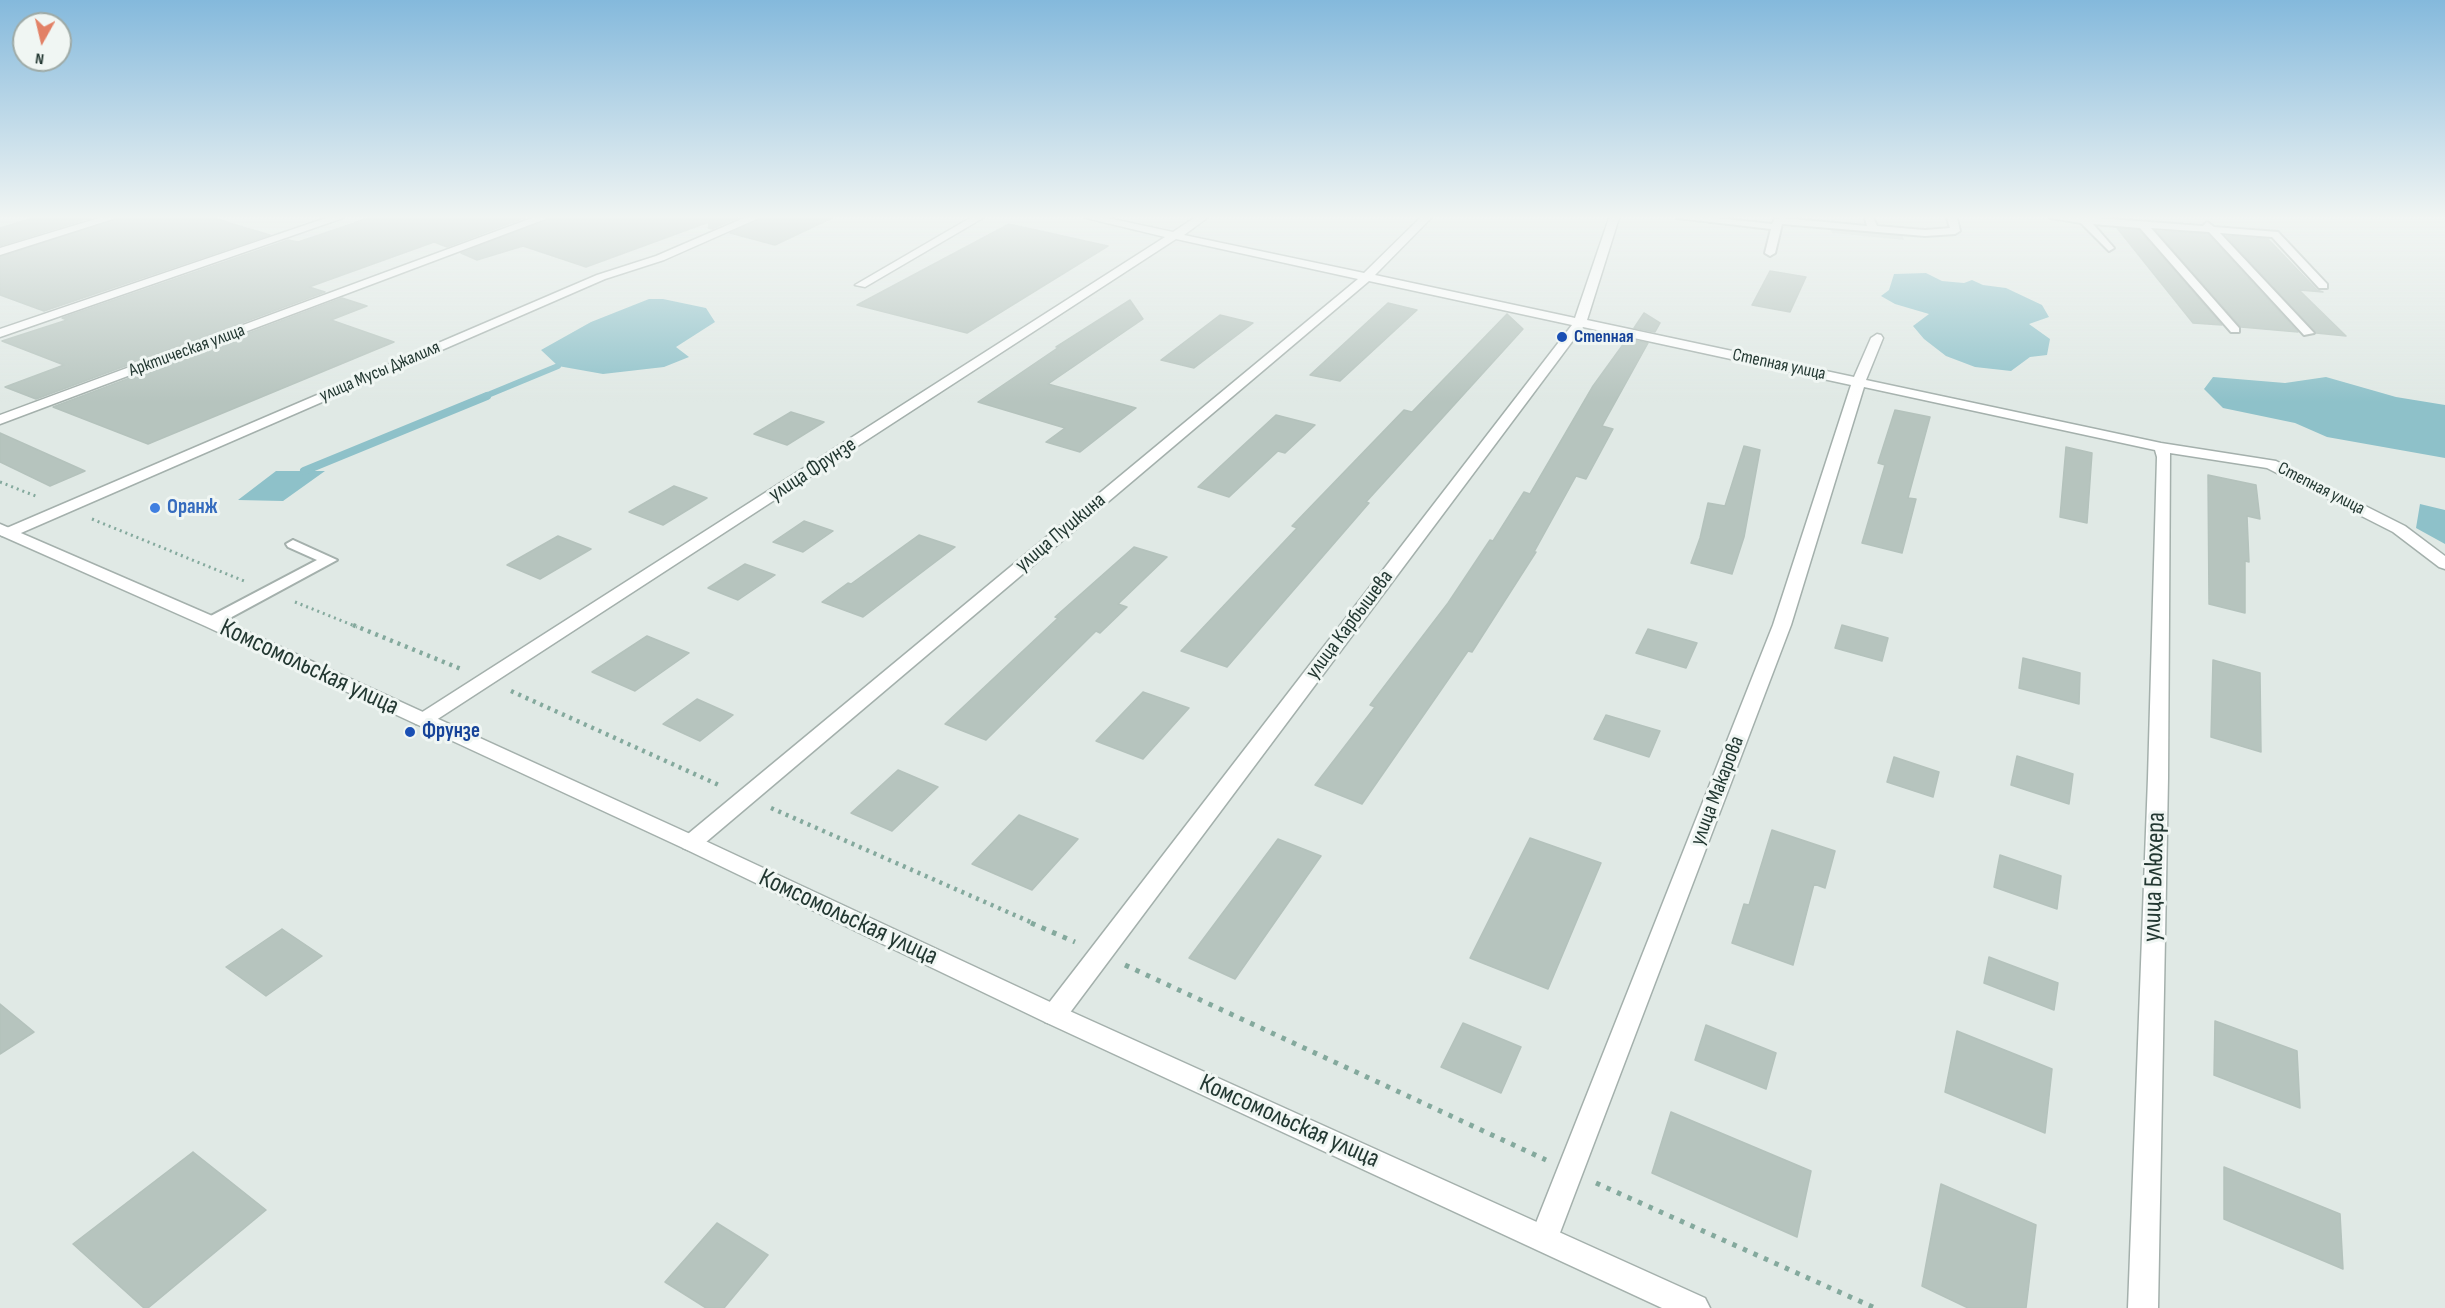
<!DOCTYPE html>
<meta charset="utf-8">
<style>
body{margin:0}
#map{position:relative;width:2445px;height:1308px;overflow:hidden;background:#e0e9e5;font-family:"Sofia Sans Condensed",sans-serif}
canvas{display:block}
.north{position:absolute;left:12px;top:12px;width:60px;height:60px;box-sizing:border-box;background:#f0f6f3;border:2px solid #9eaaa6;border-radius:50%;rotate:188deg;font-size:16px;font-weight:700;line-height:24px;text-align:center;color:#233832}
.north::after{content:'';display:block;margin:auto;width:21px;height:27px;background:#e28166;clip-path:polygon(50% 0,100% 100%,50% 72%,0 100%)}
</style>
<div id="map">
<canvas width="2445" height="1308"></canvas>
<div class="north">N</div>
</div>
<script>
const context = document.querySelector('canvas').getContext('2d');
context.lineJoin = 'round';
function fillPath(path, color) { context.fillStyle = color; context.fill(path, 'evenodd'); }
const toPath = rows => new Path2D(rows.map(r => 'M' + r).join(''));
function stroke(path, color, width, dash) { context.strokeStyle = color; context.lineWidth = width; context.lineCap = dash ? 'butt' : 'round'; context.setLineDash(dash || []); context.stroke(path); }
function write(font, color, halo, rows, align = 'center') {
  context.font = font + ' "Sofia Sans Condensed",sans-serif'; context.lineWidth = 6; context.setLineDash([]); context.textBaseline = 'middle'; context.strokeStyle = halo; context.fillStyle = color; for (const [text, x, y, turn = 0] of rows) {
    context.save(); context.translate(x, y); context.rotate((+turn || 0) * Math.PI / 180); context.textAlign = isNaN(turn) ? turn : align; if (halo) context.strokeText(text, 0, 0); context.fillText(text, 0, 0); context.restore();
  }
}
fillPath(toPath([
 [1830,227,1902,233,1904,240,1832,233]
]), '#cfd9d4');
fillPath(toPath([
 [1926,273,1942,281,1964,283,1972,280,1983,285,2006,288,2042,305,2049,317,2029,324,2050,339,2047,355,2030,357,2011,371,1975,367,1946,356,1924,339,1913,326,1929,314,1895,304,1881,296,1889,290,1894,274],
 [649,299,663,299,706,308,715,322,676,347,689,357,664,367,603,374,558,366,541,350,591,322],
 [2213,377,2285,383,2326,377,2396,397,2445,405,2445,458,2327,437,2295,423,2223,408,2204,389],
 [276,471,325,471,283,501,238,500],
 [2420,504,2445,510,2445,544,2416,528]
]), '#8ec1c9');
stroke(toPath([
 [483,397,558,366]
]), '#8ec1c9', 6);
stroke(toPath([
 [304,471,487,396]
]), '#8ec1c9', 8);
const building = toPath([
 [32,218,90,218,0,246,0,228,32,218],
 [118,218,213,218,270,235,44,311,0,295,0,257,118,218],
 [369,218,524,218,447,247,434,242,309,287,325,292,36,399,5,387,64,365,2,341,67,320,62,318,288,240,298,242,369,218],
 [550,218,737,218,712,229,708,228,709,222,586,267,523,246,477,260,461,253,550,218],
 [761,218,832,218,775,245,730,233,761,218],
 [1009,224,1108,246,967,333,857,305,1009,224],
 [2117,228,2139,230,2222,325,2193,323,2117,228],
 [2156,231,2208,234,2298,332,2241,327,2156,231],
 [2226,236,2268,239,2317,290,2323,292,2299,290,2346,336,2316,333,2226,236],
 [1770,271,1806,277,1790,312,1752,305,1770,271],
 [342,298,367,306,331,320,394,342,148,444,53,407,342,298],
 [1130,300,1143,319,1048,384,1136,408,1080,452,1046,442,1065,428,978,402,1059,347,1056,347,1130,300],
 [1388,303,1417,310,1340,381,1310,375,1388,303],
 [1644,313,1660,323,1655,332,1634,328,1644,313],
 [1507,314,1523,329,1366,502,1369,503,1227,667,1181,651,1297,528,1292,526,1404,410,1412,412,1507,314],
 [1220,315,1253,323,1194,368,1161,360,1220,315],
 [1627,339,1648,343,1602,426,1613,429,1586,479,1576,476,1534,552,1536,552,1472,652,1468,651,1362,804,1315,785,1375,707,1370,705,1448,603,1490,540,1493,541,1524,492,1530,494,1593,386,1627,339],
 [1895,410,1930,417,1908,498,1916,499,1902,553,1862,543,1885,465,1878,463,1895,410],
 [791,412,824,422,787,445,754,434,791,412],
 [1276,415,1315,425,1285,453,1278,451,1229,497,1198,487,1276,415],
 [0,433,85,471,50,486,0,462,0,433],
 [1744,446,1760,450,1744,537,1732,574,1691,563,1700,538,1708,503,1725,506,1744,446],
 [2066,447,2092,453,2087,523,2060,517,2066,447],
 [2208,475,2256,485,2260,519,2247,516,2249,562,2245,561,2245,613,2209,604,2208,475],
 [674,486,707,498,663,525,629,512,674,486],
 [804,521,833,531,803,552,773,542,804,521],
 [919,535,955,547,863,617,822,602,848,583,851,584,919,535],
 [558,536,591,549,540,579,507,565,558,536],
 [1134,547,1167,557,1118,604,1127,607,1100,633,1096,631,986,740,945,724,1058,618,1055,617,1134,547],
 [745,564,775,575,738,600,708,588,745,564],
 [1842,625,1888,638,1882,661,1835,648,1842,625],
 [1648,629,1697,643,1686,668,1636,653,1648,629],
 [647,636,689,653,635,691,592,672,647,636],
 [2023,658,2080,673,2079,704,2019,688,2023,658],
 [2213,660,2260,673,2261,752,2211,737,2213,660],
 [1143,692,1189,708,1143,759,1096,741,1143,692],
 [697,699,733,715,700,741,663,724,697,699],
 [1606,715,1660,731,1649,757,1594,739,1606,715],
 [2017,756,2073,774,2069,804,2011,785,2017,756],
 [1894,757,1939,772,1933,797,1887,782,1894,757],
 [898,770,938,787,892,831,851,813,898,770],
 [1019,815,1078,839,1032,890,972,864,1019,815],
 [1772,830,1835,851,1825,888,1814,884,1793,965,1732,943,1744,904,1749,905,1772,830],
 [1530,838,1601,863,1548,989,1470,958,1530,838],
 [1278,839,1321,856,1235,979,1189,958,1278,839],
 [2000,855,2061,876,2057,909,1994,887,2000,855],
 [282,929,322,956,266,996,226,967,282,929],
 [1989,957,2058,983,2054,1010,1984,983,1989,957],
 [0,1004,34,1032,0,1054,0,1004],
 [2215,1021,2297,1051,2300,1108,2214,1075,2215,1021],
 [1463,1023,1521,1047,1501,1093,1441,1067,1463,1023],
 [1706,1025,1776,1053,1766,1089,1695,1060,1706,1025],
 [1957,1031,2052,1069,2045,1133,1945,1092,1957,1031],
 [1671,1112,1811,1171,1797,1237,1652,1173,1671,1112],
 [193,1152,266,1210,148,1308,144,1308,73,1244,193,1152],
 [2224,1167,2340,1214,2343,1269,2224,1219,2224,1167],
 [1941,1184,2036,1225,2026,1308,1968,1308,1922,1286,1941,1184],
 [717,1223,768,1255,724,1308,706,1308,665,1282,717,1223]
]);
fillPath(building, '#b6c4be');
stroke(building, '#b4c2bc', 1.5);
const service = toPath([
 [1677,218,1716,218,1772,224,1775,219,1782,218,1867,226,1865,218,1873,218,1877,226,1925,230,1950,228,1947,218,1957,218,1960,231,1955,234,1925,236,1782,224,1775,253,1770,256,1765,253,1771,229,1677,218],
 [2050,218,2096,218,2203,226,2207,222,2214,227,2278,232,2327,284,2327,288,2319,288,2272,237,2220,233,2314,333,2304,335,2209,232,2151,228,2239,328,2239,332,2231,332,2140,228,2093,224,2114,248,2109,251,2081,223,2050,218],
 [293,540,337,560,217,625,205,625,203,622,205,619,317,560,288,547,286,544,293,540]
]);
const minor = toPath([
 [99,218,116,218,0,255,0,248,99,218],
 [326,218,343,218,0,337,0,329,326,218],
 [532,218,548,218,0,424,0,415,532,218],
 [744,218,759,218,664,260,605,279,14,536,2,536,0,533,2,530,597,275,656,256,744,218],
 [970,218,983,218,865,287,855,285,970,218],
 [1086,218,1108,218,1173,232,1194,218,1207,218,1184,235,1364,273,1420,218,1431,218,1375,275,1575,318,1609,218,1619,218,1587,320,1854,377,1871,338,1877,334,1881,335,1883,338,1866,380,2161,443,2276,461,2405,526,2445,556,2445,569,2439,567,2393,532,2267,468,2170,453,2168,778,2158,1308,2128,1308,2148,778,2157,457,2155,450,1864,387,1791,625,1558,1238,1554,1248,1544,1251,1534,1248,1530,1238,1773,625,1851,385,1583,327,1063,1022,1054,1025,1045,1022,1042,1015,1045,1008,1572,325,1369,281,699,848,691,851,683,848,680,843,683,838,1358,279,1176,239,430,724,416,724,413,720,416,716,1165,237,1086,218]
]);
const tertiary = toPath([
 [0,524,217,618,699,838,1063,1008,1705,1298,1710,1308,1662,1308,1045,1022,683,848,205,626,0,535,0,524]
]);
stroke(service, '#a4b0ac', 4);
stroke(minor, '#a4b0ac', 3);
stroke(tertiary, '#a4b0ac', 3);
stroke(toPath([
 [0,482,38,497],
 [92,519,244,581],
 [295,602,357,627]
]), '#84a99d', 3, [2, 4]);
stroke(toPath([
 [353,625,461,669],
 [511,691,721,786],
 [771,808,1035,924]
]), '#84a99d', 4.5, [3, 5]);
stroke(toPath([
 [1031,923,1075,942],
 [1125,965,1546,1160],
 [1596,1183,1875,1308]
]), '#84a99d', 5, [4.5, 7]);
fillPath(service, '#fff');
fillPath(minor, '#fff');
fillPath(tertiary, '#fff');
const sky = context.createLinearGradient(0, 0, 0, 402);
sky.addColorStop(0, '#84b9dc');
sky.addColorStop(0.54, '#f1f5f3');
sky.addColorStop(1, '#f1f5f300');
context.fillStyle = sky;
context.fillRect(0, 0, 2445, 402);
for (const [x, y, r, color] of [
 [1562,337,6,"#1a4fb4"],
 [155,508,6,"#3f7fe0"],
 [410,732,6,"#1a4fb4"]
]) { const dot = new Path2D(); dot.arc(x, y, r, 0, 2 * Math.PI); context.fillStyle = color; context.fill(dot); stroke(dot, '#f0f6f3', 2); }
write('bold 18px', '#164399', '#f0f6f3', [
 ["Степная",1574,337]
], 'left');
write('18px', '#233832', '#f0f6f3', [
 ["Арктическая улица",187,351,-20],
 ["Степная улица",1779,365,12],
 ["улица Мусы Джалиля",380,372,-23],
 ["Степная улица",2321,489,27]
]);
write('21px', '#233832', '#f0f6f3', [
 ["улица Фрунзе",813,470,-33],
 ["улица Пушкина",1061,533,-40],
 ["улица Карбышева",1350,625,-53],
 ["улица Макарова",1718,791,-69]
]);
write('bold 21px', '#366cbe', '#f0f6f3', [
 ["Оранж",167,508]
], 'left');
write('bold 21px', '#164399', '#f0f6f3', [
 ["Фрунзе",422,732]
], 'left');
write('26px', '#233832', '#f0f6f3', [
 ["Комсомольская улица",309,668,25],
 ["улица Блюхера",2155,877,-88],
 ["Комсомольская улица",848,918,25],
 ["Комсомольская улица",1289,1122,24]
]);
</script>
